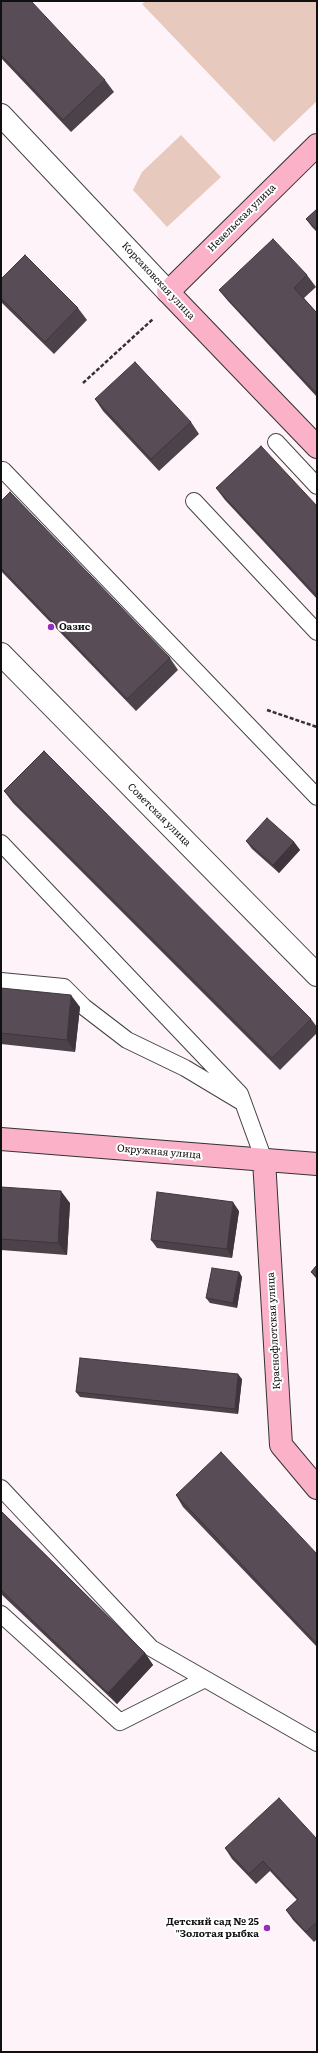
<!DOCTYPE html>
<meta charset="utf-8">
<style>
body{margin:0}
#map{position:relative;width:318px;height:2053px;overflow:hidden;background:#fef3f8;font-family:Literata,serif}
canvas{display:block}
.frame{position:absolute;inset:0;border:2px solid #101010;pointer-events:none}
</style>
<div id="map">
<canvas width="318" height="2053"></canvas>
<div class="frame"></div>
</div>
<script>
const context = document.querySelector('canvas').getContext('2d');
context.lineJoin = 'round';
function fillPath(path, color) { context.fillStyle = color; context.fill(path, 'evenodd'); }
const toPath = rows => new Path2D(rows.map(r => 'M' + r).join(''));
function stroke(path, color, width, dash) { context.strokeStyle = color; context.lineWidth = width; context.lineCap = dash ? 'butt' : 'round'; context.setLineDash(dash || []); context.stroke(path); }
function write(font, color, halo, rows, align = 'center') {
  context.font = font + ' Literata,serif'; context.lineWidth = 4; context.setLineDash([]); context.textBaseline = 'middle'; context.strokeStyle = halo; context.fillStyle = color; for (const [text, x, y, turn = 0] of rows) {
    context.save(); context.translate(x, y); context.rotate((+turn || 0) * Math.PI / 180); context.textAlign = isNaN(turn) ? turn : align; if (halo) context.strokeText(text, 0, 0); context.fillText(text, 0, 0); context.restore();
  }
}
fillPath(toPath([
 [146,1,317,1,317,101,274,142,142,4],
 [181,135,221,177,167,227,133,190,142,172]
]), '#e8c9be');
const lane = toPath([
 [276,442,317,486],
 [1,472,3,470,317,797],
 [194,501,317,632],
 [1,843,240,1094,264,1160],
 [1,981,64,987,84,1007,127,1040,185,1068,240,1101],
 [1,1488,151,1648,317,1743],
 [1,1614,120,1722,205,1679]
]);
const street = toPath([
 [1,115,168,292],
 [1,654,317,975]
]);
const secondary = toPath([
 [317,145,168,292,317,447],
 [1,1139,317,1164],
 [264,1160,281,1445,317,1488]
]);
stroke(lane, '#434343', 18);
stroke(street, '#434343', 24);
stroke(secondary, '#323232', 24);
stroke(toPath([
 [83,383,153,319],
 [267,710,317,727]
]), '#323232', 2.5, [4, 2]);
stroke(lane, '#fff', 16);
stroke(street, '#fff', 22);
stroke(secondary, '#fbb2c9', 22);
fillPath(toPath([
 [1,1,105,80,114,92,71,132,1,58],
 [317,209,317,232,312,227,306,219],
 [307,275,316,287,304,298,317,313,317,397,228,301,219,290],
 [1,279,78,308,87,320,54,354,1,302],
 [95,399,191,422,199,434,159,471,103,411],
 [216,488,317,506,317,599,225,500],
 [1,501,170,658,178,670,136,711,1,571],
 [4,791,311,1019,317,1027,317,1033,280,1070,13,803],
 [246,841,294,842,300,850,279,873,252,849],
 [1,988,80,1007,75,1052,1,1044],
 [1,1187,70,1203,67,1255,1,1250],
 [239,1211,232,1258,157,1248,151,1240],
 [317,1265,317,1279,315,1277,311,1272],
 [239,1272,242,1277,237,1308,210,1303,206,1298],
 [242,1379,238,1414,80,1397,76,1392],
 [176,1495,317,1554,317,1647,183,1507],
 [1,1511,145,1653,153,1665,117,1704,1,1594],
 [317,1839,317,1939,314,1942,293,1920,286,1910,297,1900,270,1871,256,1884,232,1859,225,1848]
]), '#4c424a');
fillPath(toPath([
 [294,842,300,850,279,873,273,865],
 [71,995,80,1007,75,1052,67,1040],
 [61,1191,70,1203,67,1255,58,1243],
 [233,1202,239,1211,232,1258,227,1249],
 [239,1272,242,1277,237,1308,233,1303],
 [238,1374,242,1379,238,1414,235,1409],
 [145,1653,153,1665,117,1704,108,1693]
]), '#3e363c');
const building = toPath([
 [1,1,31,1,105,80,63,120,1,55,1,1],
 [317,209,317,230,306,219,317,209],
 [273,239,307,275,294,288,317,313,317,394,219,290,273,239],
 [25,255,78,308,45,342,1,298,1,279,25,255],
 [135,362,191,422,151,459,95,399,135,362],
 [261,446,317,506,317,596,216,488,261,446],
 [10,492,170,658,127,699,1,568,1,501,10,492],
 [44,751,311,1019,272,1058,4,791,44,751],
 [267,818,294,842,273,865,246,841,267,818],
 [1,988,71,995,67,1040,1,1033,1,988],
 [1,1187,61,1191,58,1243,1,1239,1,1187],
 [157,1192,233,1202,227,1249,151,1240,157,1192],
 [317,1265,317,1277,311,1272,317,1265],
 [212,1268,239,1272,233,1303,206,1298,212,1268],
 [80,1358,238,1374,235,1409,76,1392,80,1358],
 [221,1452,317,1554,317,1644,176,1495,221,1452],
 [1,1511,145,1653,108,1693,1,1590,1,1511],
 [279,1798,317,1839,317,1922,306,1932,286,1910,298,1899,263,1861,249,1874,225,1848,279,1798]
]);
fillPath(building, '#584d56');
stroke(building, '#3e363c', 1);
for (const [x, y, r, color] of [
 [51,627,4,"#972eba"],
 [267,1928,4,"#972eba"]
]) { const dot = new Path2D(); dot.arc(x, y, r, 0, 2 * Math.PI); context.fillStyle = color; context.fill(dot); stroke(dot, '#fff', 1.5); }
write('10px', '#101010', '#fff', [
 ["Невельская улица",242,218,-45],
 ["Корсаковская улица",158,281,47],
 ["Советская улица",159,815,45],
 ["Окружная улица",159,1152,5],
 ["Краснофлотская улица",274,1331,-93]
]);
write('bold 10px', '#101010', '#fff', [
 ["Оазис",59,627],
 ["Детский сад № 25",259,1922,"right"],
 ["\"Золотая рыбка",259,1934,"right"]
], 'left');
</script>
